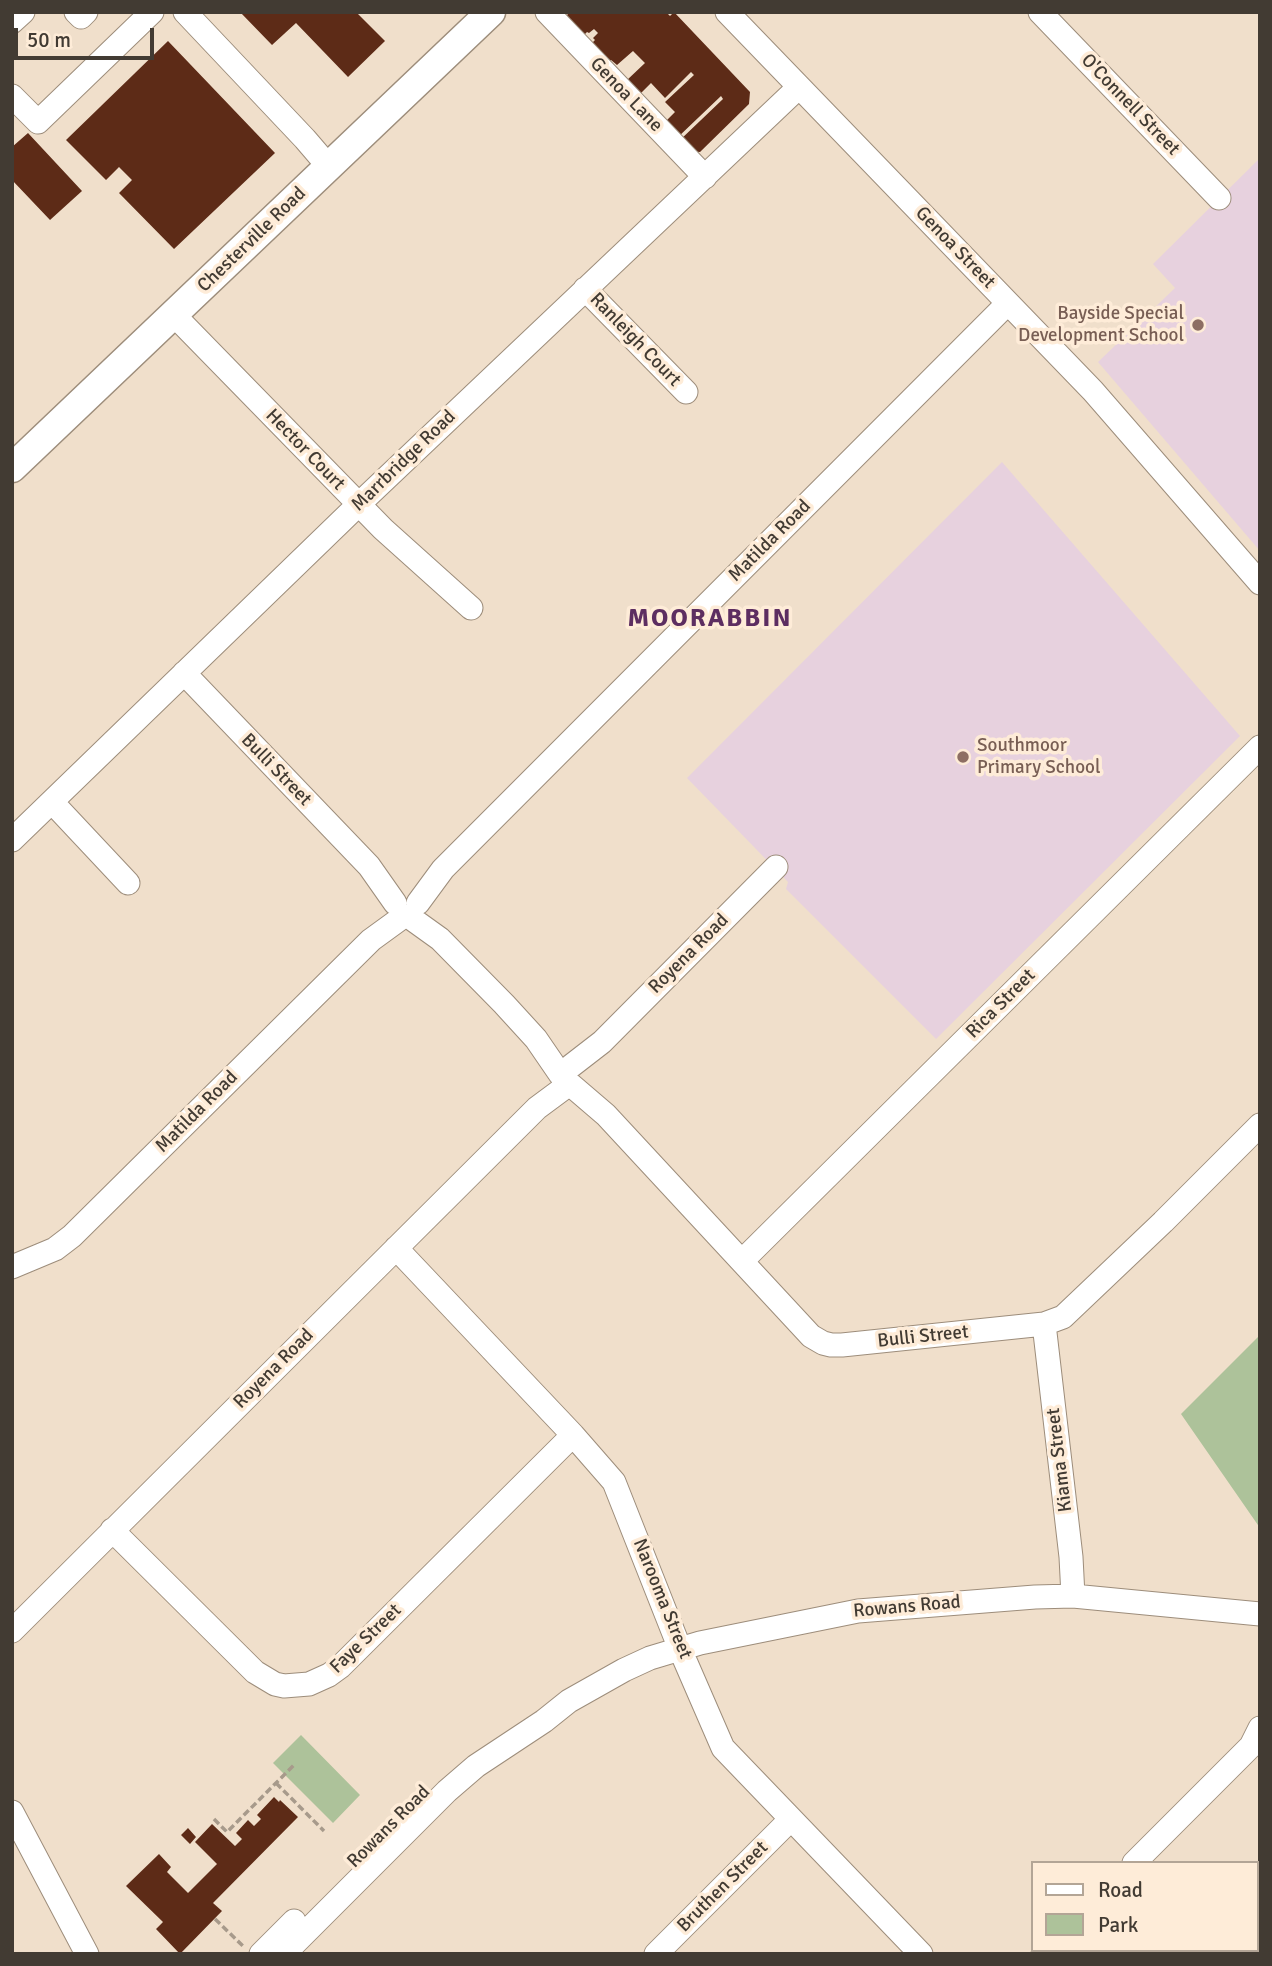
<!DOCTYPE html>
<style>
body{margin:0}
#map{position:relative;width:1272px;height:1966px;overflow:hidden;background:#f0dfcb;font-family:Signika,sans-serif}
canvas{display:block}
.frame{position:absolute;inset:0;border:14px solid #423b33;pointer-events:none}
.legend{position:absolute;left:1031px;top:1861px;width:228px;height:91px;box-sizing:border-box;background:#feecd8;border:2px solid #b3a596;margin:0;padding:9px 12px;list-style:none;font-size:21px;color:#423b33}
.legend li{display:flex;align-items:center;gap:14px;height:35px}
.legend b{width:35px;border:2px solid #b3a596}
.scale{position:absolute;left:14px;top:28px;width:140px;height:32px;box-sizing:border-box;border:4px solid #423b33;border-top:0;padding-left:9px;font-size:21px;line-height:24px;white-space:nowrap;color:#423b33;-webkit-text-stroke:5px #feecd8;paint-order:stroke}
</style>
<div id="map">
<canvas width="1272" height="1966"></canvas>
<div class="frame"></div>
<ul class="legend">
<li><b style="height:9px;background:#fff"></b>Road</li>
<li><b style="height:19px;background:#adc29a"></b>Park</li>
</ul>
<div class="scale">50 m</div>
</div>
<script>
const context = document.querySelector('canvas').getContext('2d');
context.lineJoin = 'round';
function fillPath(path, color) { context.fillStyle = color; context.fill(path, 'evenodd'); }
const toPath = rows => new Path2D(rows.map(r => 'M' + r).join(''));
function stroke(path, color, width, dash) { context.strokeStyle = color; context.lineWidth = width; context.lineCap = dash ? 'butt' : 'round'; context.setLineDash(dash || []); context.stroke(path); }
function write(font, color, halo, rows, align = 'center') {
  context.font = font + ' Signika,sans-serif'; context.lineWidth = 7; context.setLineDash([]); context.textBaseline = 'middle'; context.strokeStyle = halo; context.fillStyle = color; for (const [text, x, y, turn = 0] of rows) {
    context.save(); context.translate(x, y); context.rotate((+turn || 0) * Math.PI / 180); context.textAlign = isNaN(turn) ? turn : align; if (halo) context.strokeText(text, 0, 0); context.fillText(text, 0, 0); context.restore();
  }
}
fillPath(toPath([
 [1260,158,1260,551,1098,362,1175,288,1153,264],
 [1002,462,1240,736,936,1039,786,889,788,882,687,778]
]), '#e7d1de');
fillPath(toPath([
 [1260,1335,1260,1528,1181,1414],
 [301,1735,360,1795,333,1823,273,1763]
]), '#adc29a');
fillPath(toPath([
 [240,12,356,12,385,41,348,77,296,23,272,45],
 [566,12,666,12,670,16,674,12,750,92,749,104,700,152,688,151,679,141,723,99,721,96,676,139,666,121,675,112,665,102,694,75,691,72,665,98,651,83,639,95,626,81,645,63,633,51,617,65,611,60,609,61,592,43,595,40,593,38,598,33,594,29,589,33,587,32,584,35,566,16,568,14],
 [168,41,275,153,174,249,119,193,132,180,119,167,106,180,66,140],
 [28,133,82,191,50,220,12,180,12,147],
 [274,1797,279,1802,280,1800,298,1817,213,1903,222,1911,180,1954,156,1929,163,1922,126,1886,159,1854,171,1867,167,1872,188,1893,217,1864,195,1842,212,1824,235,1846,242,1839,236,1833,248,1820,254,1826,261,1819,257,1815],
 [188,1828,196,1837,190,1844,181,1835]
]), '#5d2b17');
const minor = toPath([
 [76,12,81,17,86,12],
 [185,12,305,139,329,167],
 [547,12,705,177],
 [727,12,1093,391,1260,583],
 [1040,12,1219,198],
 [12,22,23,12],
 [12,96,38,122,152,12],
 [585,289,686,392],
 [174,315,383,529,471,608],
 [184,673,369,866,395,903],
 [52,802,128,883],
 [12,840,358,505,799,87],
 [418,903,443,869,1008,303],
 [408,916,440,939,504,1004,536,1039,560,1074],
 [571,1066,602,1042,776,867],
 [571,1085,606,1115,811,1336,823,1343,831,1345,842,1345,1044,1324,1063,1317,1163,1222,1260,1125],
 [396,1248,573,1435,614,1482,680,1649,723,1748,921,1954],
 [742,1261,1260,747],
 [12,1267,55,1249,72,1236,371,940,404,916],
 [1044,1324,1071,1557,1073,1596],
 [112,1530,255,1672,275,1684,284,1686,309,1684,329,1675,340,1667,573,1435],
 [12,1631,537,1108,568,1085],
 [12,1812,87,1954],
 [1134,1863,1251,1746,1260,1728],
 [1093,1950,1097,1954],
 [261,1954,294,1921],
 [284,1954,447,1791,476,1766,544,1721,569,1701,624,1670,650,1658,700,1643,858,1611,1035,1597,1073,1596,1260,1614],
 [656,1954,791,1819],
 [1043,1954,1047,1950]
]);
const major = toPath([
 [12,468,491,12]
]);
stroke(minor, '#9d8d7b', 25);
stroke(major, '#9d8d7b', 31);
stroke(toPath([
 [276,1783,324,1831],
 [214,1819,227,1832,294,1765],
 [215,1919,244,1947]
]), '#a79a8b', 3.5, [7, 3.5]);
stroke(minor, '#fff', 23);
stroke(major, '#fff', 28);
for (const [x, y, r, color] of [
 [1198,325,7,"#8d6e63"],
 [963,757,7,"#8d6e63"]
]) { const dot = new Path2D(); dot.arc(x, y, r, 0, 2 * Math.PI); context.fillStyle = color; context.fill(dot); stroke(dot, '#feecd8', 2.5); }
write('19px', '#423b33', '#feecd8', [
 ["Genoa Lane",626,95,46],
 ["O'Connell Street",1130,105,46],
 ["Chesterville Road",252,240,-44],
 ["Genoa Street",955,248,46],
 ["Ranleigh Court",635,340,46],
 ["Hector Court",305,450,46],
 ["Marrbridge Road",404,461,-44],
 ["Matilda Road",770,541,-45],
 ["Bulli Street",276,770,46],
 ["Royena Road",689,954,-45],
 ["Rica Street",1001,1004,-45],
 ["Matilda Road",197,1112,-45],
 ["Bulli Street",923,1337,-6],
 ["Royena Road",274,1369,-45],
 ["Kiama Street",1060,1460,-97],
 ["Narooma Street",662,1599,68],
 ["Rowans Road",907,1607,-5],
 ["Faye Street",366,1639,-44],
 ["Rowans Road",389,1827,-45],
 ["Bruthen Street",723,1887,-45]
]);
write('19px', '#785e54', '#feecd8', [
 ["Bayside Special",1184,314],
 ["Development School",1184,336],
 ["Southmoor",977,746,"left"],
 ["Primary School",977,768,"left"]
], 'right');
context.letterSpacing = '2px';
write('bold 26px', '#5d2e61', '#feecd8', [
 ["MOORABBIN",710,619]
]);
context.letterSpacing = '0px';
</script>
